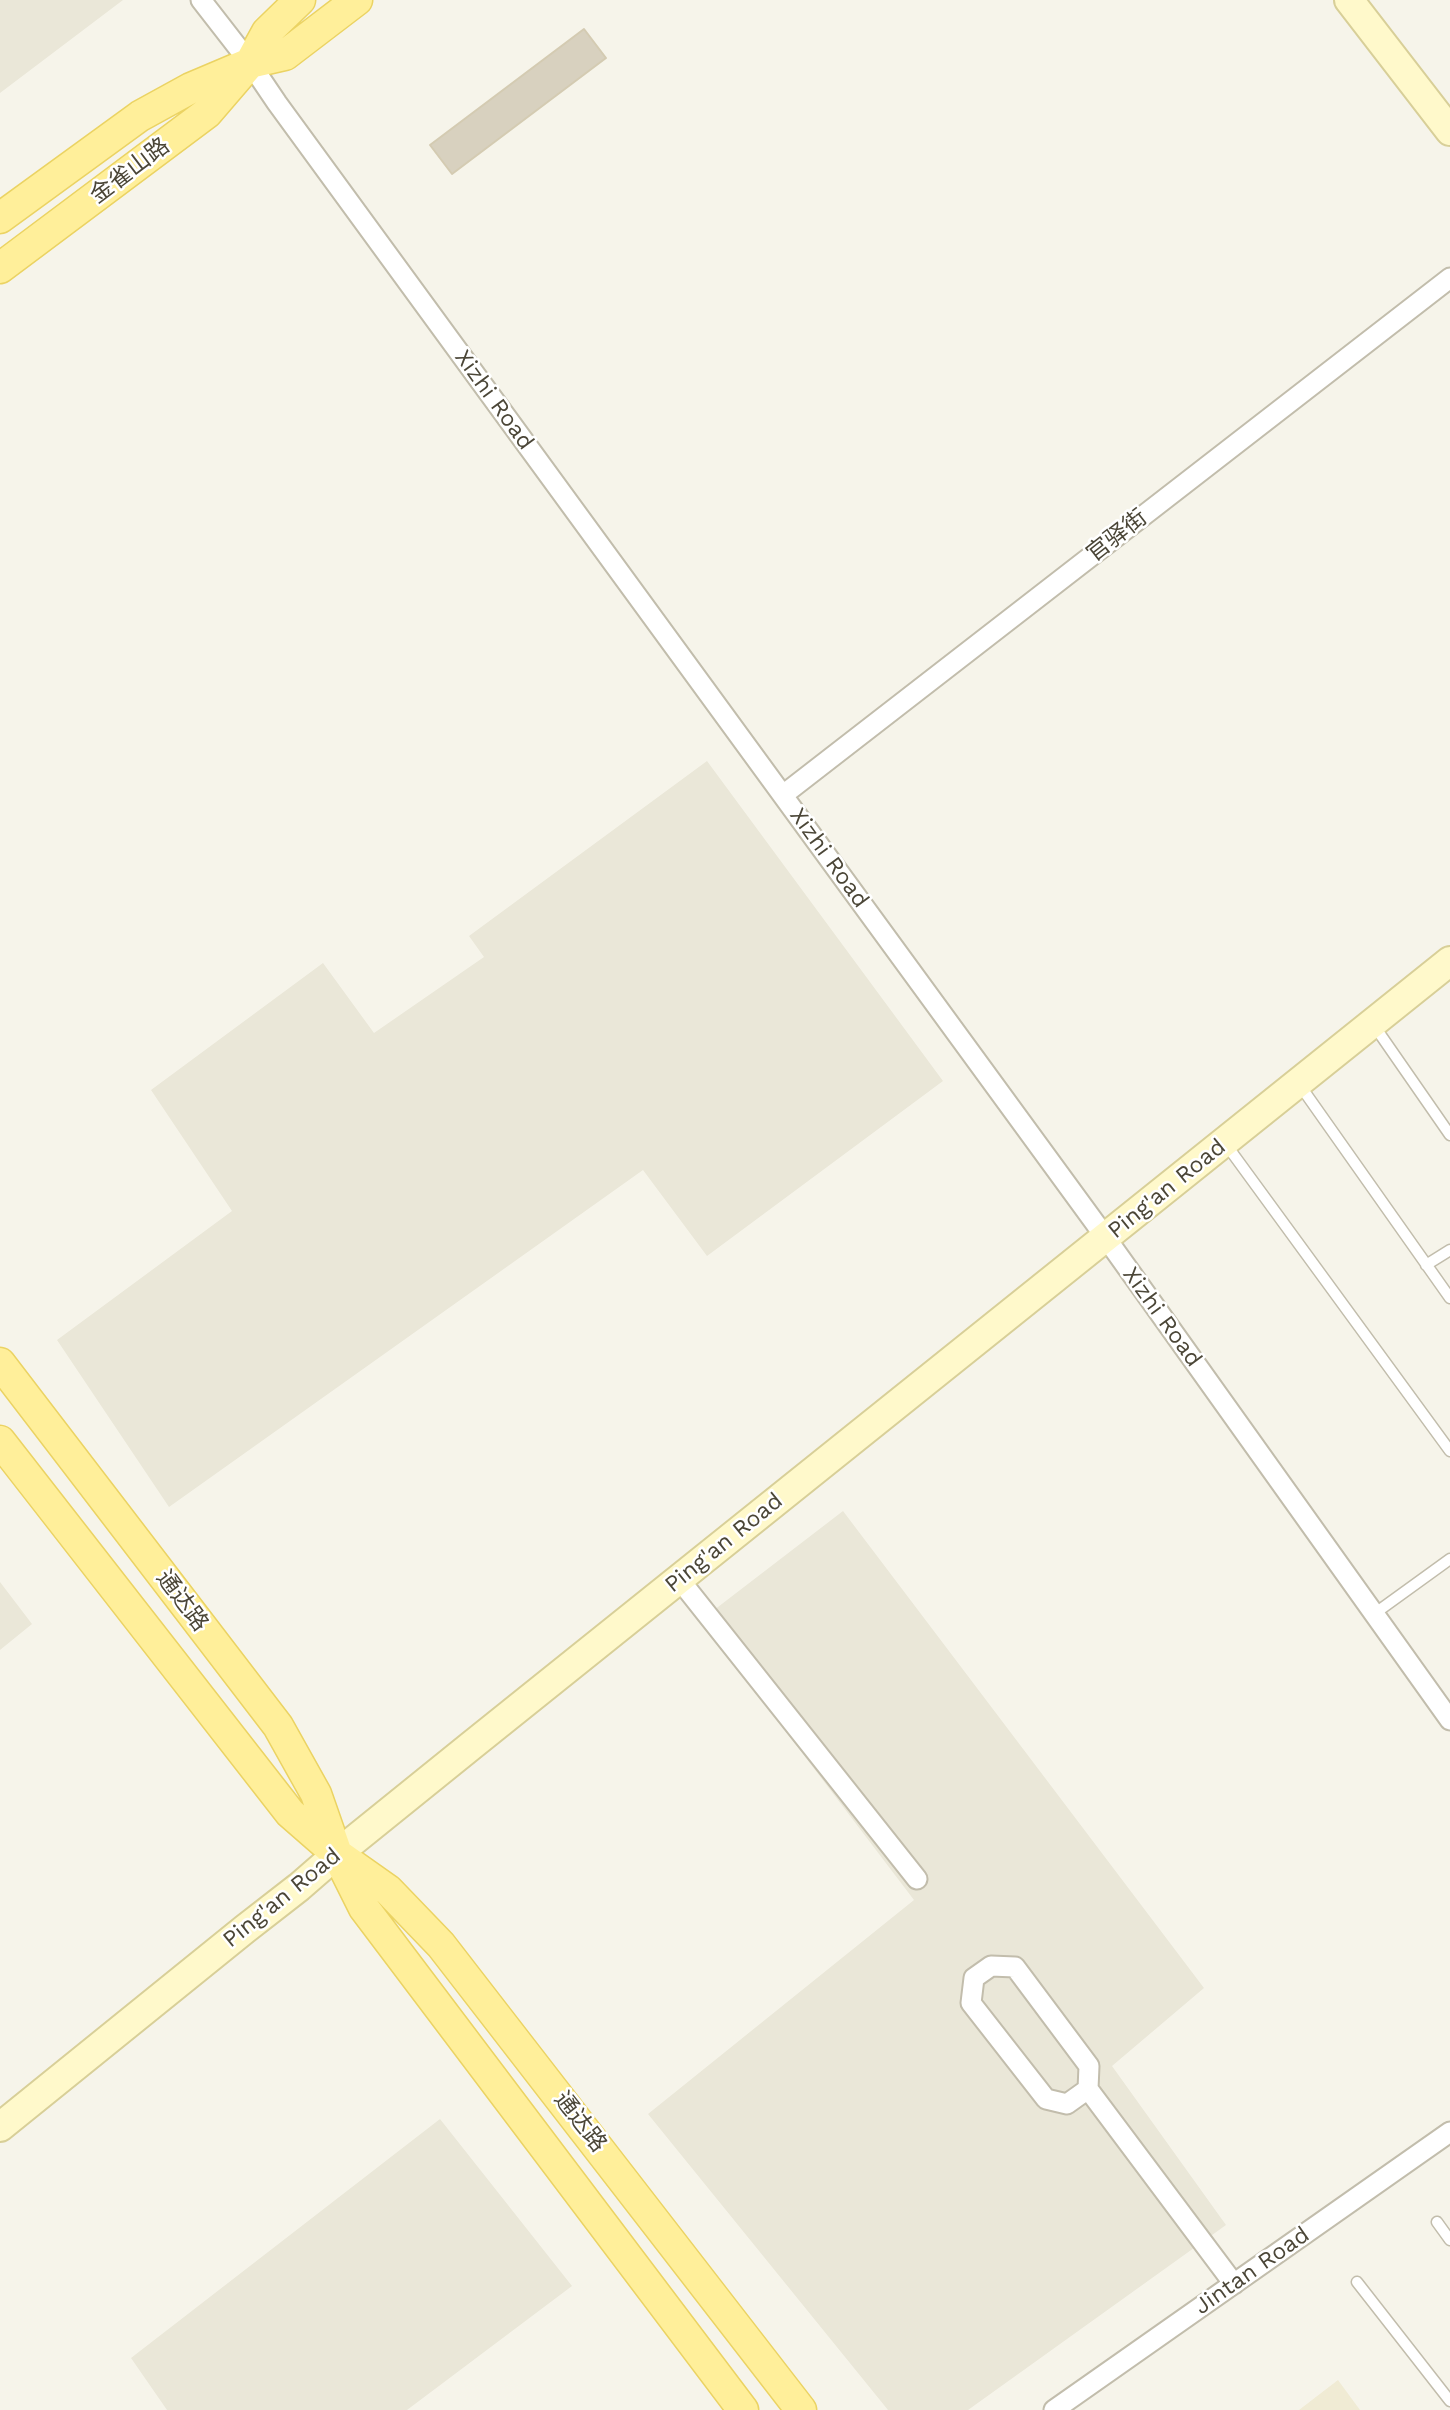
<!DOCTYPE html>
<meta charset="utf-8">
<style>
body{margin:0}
canvas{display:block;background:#f6f4ea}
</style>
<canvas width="1450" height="2410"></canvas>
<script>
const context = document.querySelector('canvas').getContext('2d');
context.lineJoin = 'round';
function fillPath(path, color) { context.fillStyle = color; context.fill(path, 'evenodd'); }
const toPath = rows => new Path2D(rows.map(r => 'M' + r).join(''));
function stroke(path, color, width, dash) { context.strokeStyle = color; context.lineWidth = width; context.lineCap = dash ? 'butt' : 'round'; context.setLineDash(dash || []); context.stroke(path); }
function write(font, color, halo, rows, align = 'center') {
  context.font = font + ' "Work Sans","Noto Sans SC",sans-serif'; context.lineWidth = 5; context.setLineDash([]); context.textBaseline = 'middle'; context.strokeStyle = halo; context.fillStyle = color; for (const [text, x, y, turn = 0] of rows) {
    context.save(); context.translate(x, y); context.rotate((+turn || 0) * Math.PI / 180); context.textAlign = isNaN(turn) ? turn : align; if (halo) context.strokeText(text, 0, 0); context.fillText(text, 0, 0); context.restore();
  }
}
fillPath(toPath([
 [0,0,123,0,0,93],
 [707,761,943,1081,707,1256,643,1170,169,1507,57,1340,232,1211,151,1090,323,963,374,1033,484,957,469,936],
 [843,1511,1204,1988,1112,2066,1226,2225,968,2410,888,2410,648,2114,914,1900,701,1620],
 [0,1582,32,1624,0,1650],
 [440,2119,572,2286,407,2410,167,2410,131,2358]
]), '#eae7d8');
fillPath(toPath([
 [1338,2380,1360,2410,1299,2410]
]), '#f0ebd4');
const building = toPath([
 [584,29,606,58,452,174,430,145,584,29]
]);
fillPath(building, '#d8d1bf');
stroke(building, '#d4cbb2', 2);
const lane = toPath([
 [1373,1024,1450,1135],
 [1299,1084,1450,1298],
 [1225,1143,1450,1451],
 [1426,1265,1450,1250],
 [1374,1614,1450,1559],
 [1437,2222,1450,2240],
 [1357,2282,1450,2401]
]);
const street = toPath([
 [201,0,250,63,277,103,1106,1238,1450,1720],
 [783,795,1450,278],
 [679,1579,917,1879],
 [1088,2089,1067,2104,1046,2099,971,2003,974,1978,991,1966,1015,1967,1089,2066,1088,2089,1234,2284],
 [1054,2410,1450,2132]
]);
const secondary = toPath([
 [1349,0,1450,131],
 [0,2127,245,1929,299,1887,337,1854,472,1745,1450,961]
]);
const primary = toPath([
 [0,218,140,116,191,88,250,63,285,55,357,0],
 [0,268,207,113,250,63,267,32,300,0],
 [0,1363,278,1726,316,1794,337,1854,364,1908,743,2410],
 [0,1441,290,1813,337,1854,388,1890,441,1945,801,2410]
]);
stroke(lane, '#c2bdac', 13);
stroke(street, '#c2bdac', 23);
stroke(secondary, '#d8cf98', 32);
stroke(primary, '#ebd363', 33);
stroke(lane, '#fff', 10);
stroke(street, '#fff', 19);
stroke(secondary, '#fff9cb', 28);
stroke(primary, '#ffef9a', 30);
write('23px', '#4b4637', '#fff', [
 ["金雀山路",130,171,-37],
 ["Xizhi Road",494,400,54],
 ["官驿街",1117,536,-38],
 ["Xizhi Road",829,858,54],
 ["Ping'an Road",1167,1189,-39],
 ["Xizhi Road",1162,1317,54],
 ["Ping'an Road",724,1543,-39],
 ["通达路",182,1601,53],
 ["Ping'an Road",282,1898,-39],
 ["通达路",580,2122,52],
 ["Jintan Road",1252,2271,-35]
]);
</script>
